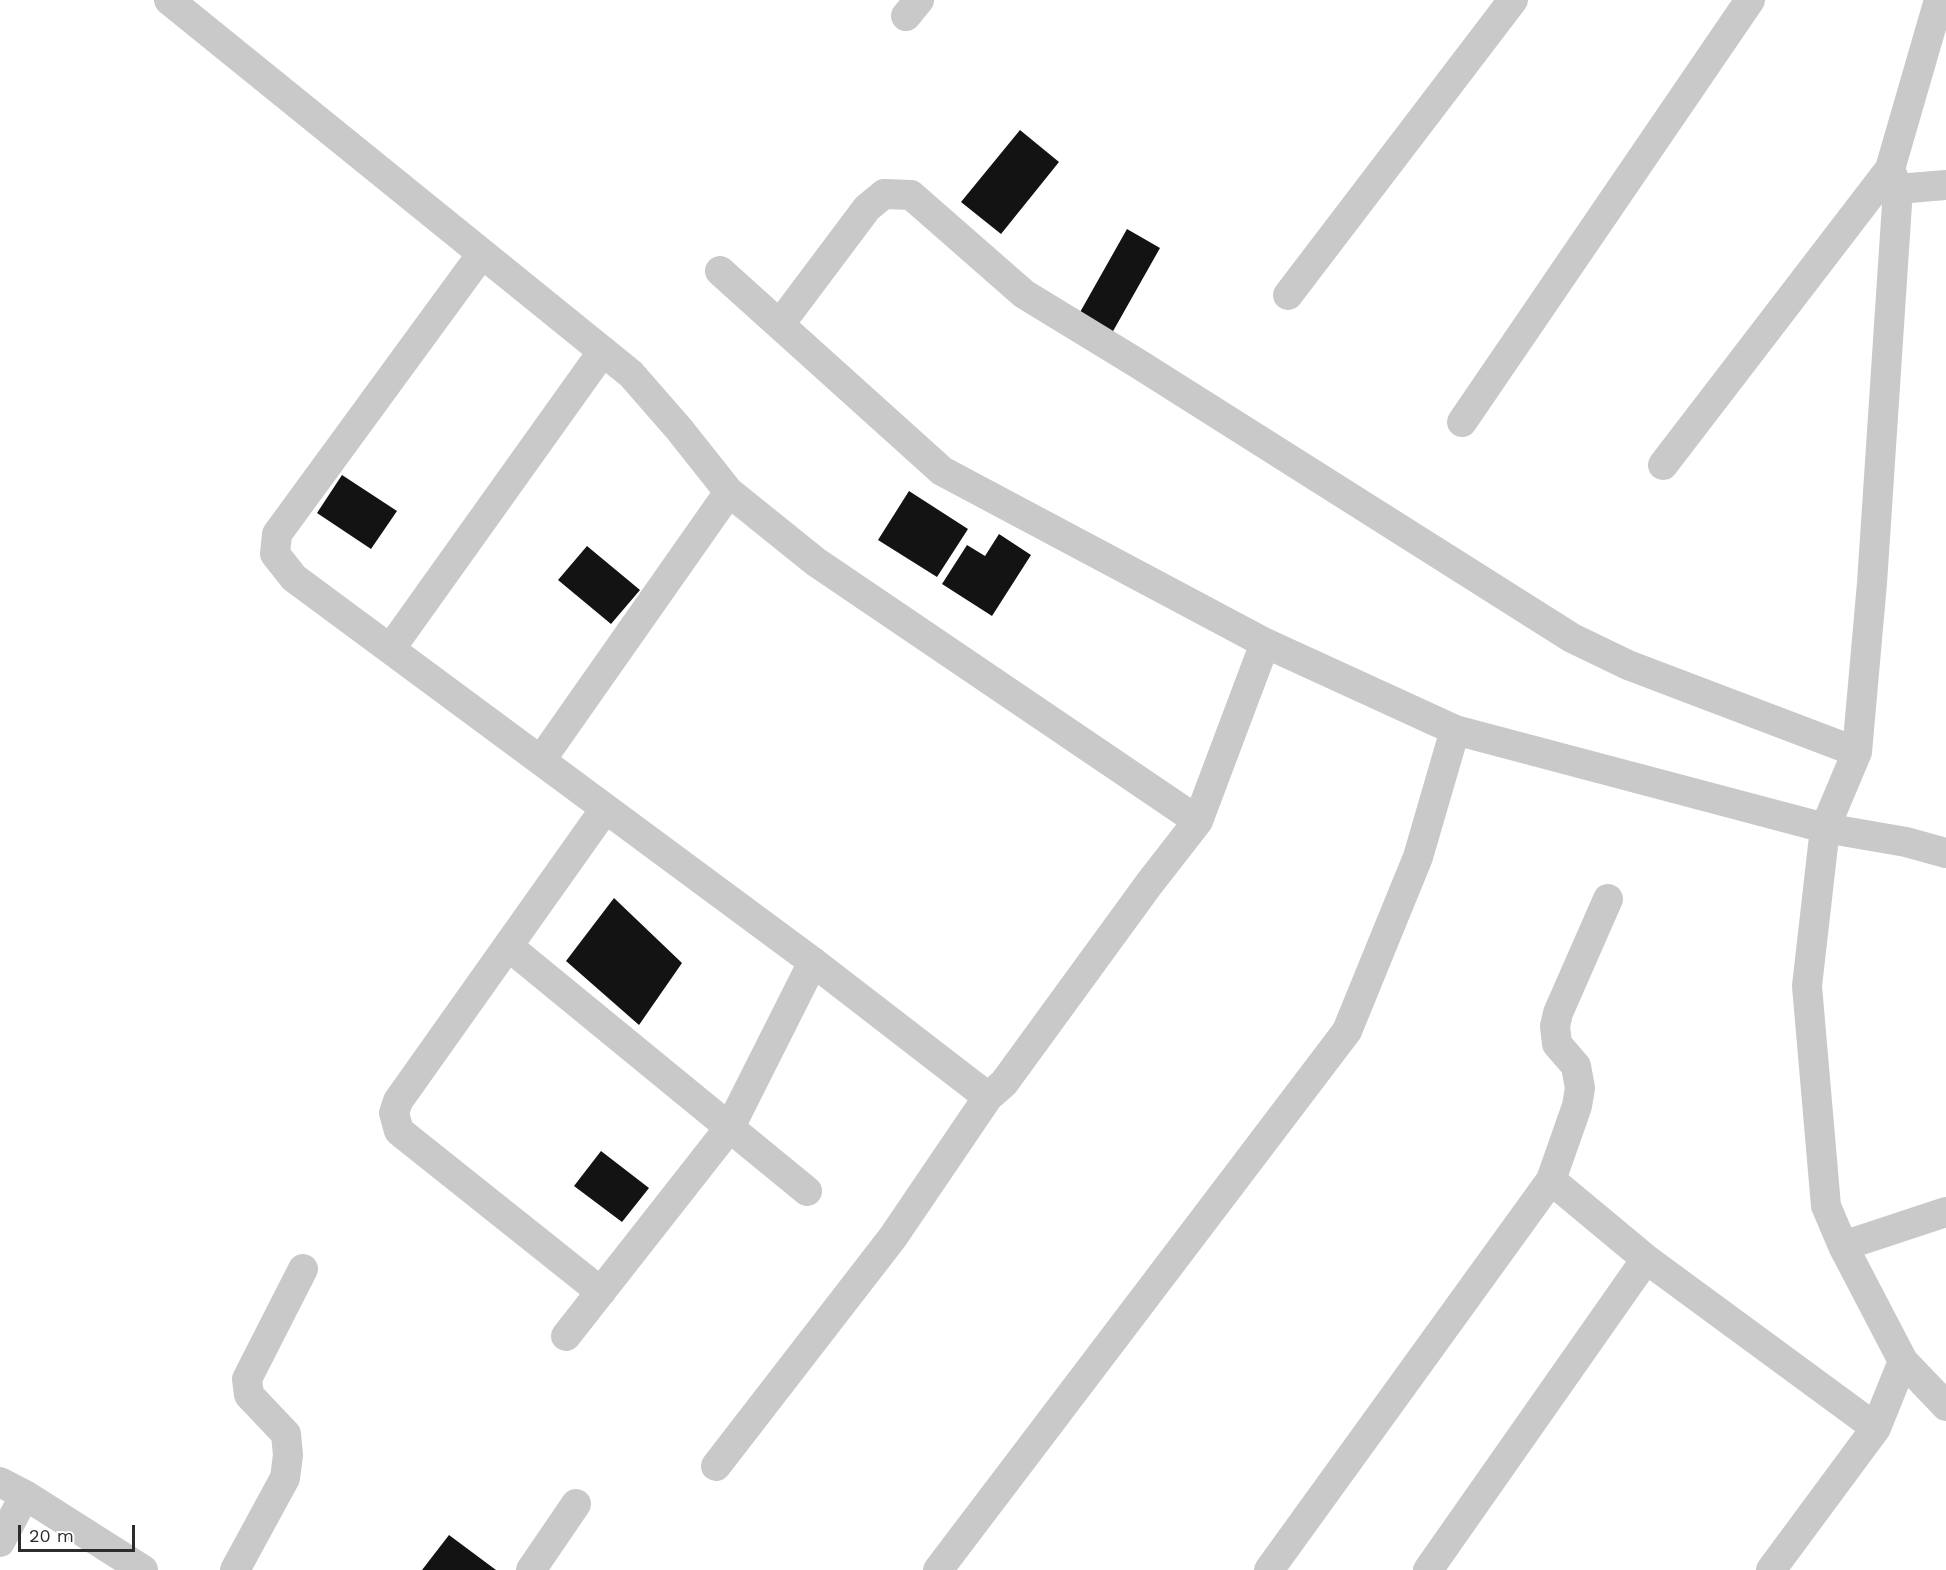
<!DOCTYPE html>
<style>
body{margin:0}
#map{position:relative;width:1946px;height:1570px;overflow:hidden;background:#fff;font-family:"Work Sans",sans-serif}
canvas{display:block}
.scale{position:absolute;left:18px;top:1525px;width:117px;height:27px;box-sizing:border-box;border:3px solid #2c2c2c;border-top:0;padding-left:8px;font-size:18px;line-height:21px;white-space:nowrap;color:#2c2c2c;-webkit-text-stroke:4px #fff;paint-order:stroke}
</style>
<div id="map">
<canvas width="1946" height="1570"></canvas>
<div class="scale">20 m</div>
</div>
<script>
const context = document.querySelector('canvas').getContext('2d');
context.lineJoin = 'round';
function fillPath(path, color) { context.fillStyle = color; context.fill(path, 'evenodd'); }
const toPath = rows => new Path2D(rows.map(r => 'M' + r).join(''));
function stroke(path, color, width, dash) { context.strokeStyle = color; context.lineWidth = width; context.lineCap = dash ? 'butt' : 'round'; context.setLineDash(dash || []); context.stroke(path); }
fillPath(toPath([
 [1020,130,1059,162,1001,234,961,202],
 [1127,229,1160,248,1112,333,1079,314],
 [342,475,397,511,371,549,317,513],
 [909,491,968,529,937,577,878,540],
 [999,534,1031,555,992,616,942,584,967,545,985,556],
 [587,546,640,590,611,624,558,580],
 [614,898,682,963,639,1025,566,961],
 [601,1151,649,1188,622,1222,574,1186],
 [449,1535,496,1570,422,1570]
]), '#131313');
stroke(toPath([
 [169,0,631,374,679,429,729,492,816,562,1198,821],
 [1939,0,1890,169,1898,189,1872,583,1857,752,1825,828,1807,986,1826,1206,1843,1246,1903,1361,1946,1406],
 [906,16,919,0],
 [1898,189,1946,185],
 [481,255,277,534,275,554,294,578,813,962,988,1097],
 [720,271,942,471,1265,643,1455,730,1825,828,1906,842,1946,853],
 [1288,295,1513,0],
 [780,324,867,208,884,194,911,195,1024,294,1137,363,1572,638,1628,665,1857,752],
 [1462,422,1750,0],
 [1663,465,1890,169],
 [391,648,603,351],
 [541,760,729,492],
 [508,946,807,1191],
 [1551,1180,1646,1259,1876,1428],
 [1843,1246,1946,1212],
 [601,1292,399,1131,394,1113,398,1101,605,809],
 [566,1336,730,1127,813,962],
 [716,1466,893,1237,988,1097,1004,1083,1149,884,1198,821,1265,643],
 [0,1482,25,1495,0,1542],
 [25,1495,143,1570],
 [235,1570,285,1478,288,1455,286,1434,249,1395,247,1379,303,1269],
 [531,1570,576,1504],
 [938,1570,1347,1031,1418,857,1455,730],
 [1269,1570,1551,1180,1577,1106,1580,1088,1576,1066,1557,1044,1555,1026,1558,1013,1608,899],
 [1428,1570,1646,1259],
 [1771,1570,1876,1428,1903,1361]
]), '#c9c9c9', 30);
</script>
